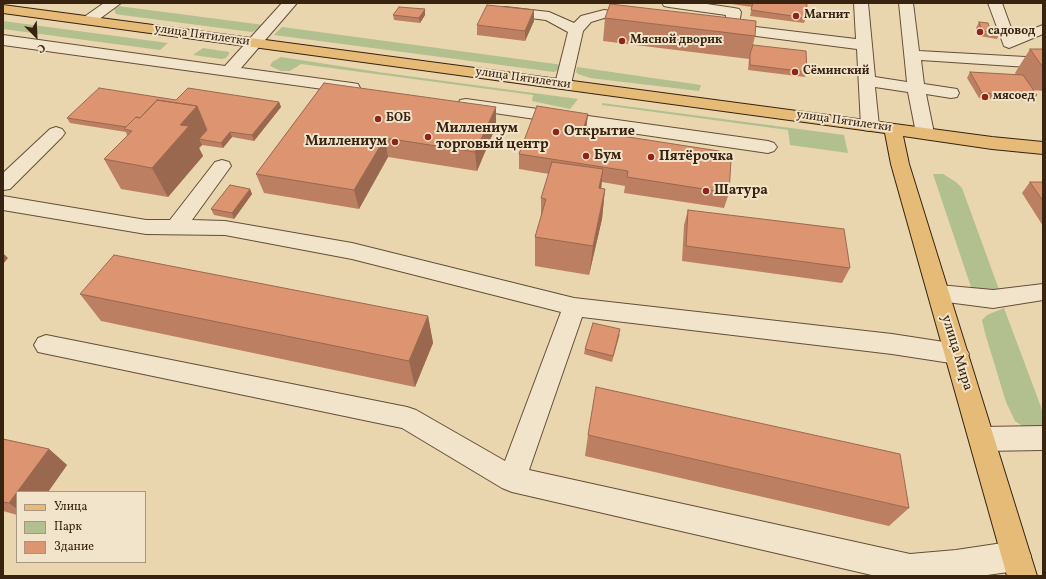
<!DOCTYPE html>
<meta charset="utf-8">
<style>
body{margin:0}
#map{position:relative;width:1046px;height:579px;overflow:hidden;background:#ead6ae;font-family:Vollkorn,serif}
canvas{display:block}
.frame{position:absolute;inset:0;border:4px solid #382210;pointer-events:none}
.legend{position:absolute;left:16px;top:491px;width:130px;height:72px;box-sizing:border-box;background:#f1e4ca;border:1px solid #a79680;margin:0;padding:5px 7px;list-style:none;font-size:12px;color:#382210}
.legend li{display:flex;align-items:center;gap:8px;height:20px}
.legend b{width:20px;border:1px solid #a79680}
.north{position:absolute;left:16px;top:16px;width:40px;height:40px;-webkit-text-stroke:3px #f1e4ca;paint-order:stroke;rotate:156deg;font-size:11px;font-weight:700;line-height:16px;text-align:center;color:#382210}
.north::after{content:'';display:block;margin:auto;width:14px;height:18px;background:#382210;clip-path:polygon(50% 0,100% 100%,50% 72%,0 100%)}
</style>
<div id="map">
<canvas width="1046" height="579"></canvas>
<div class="frame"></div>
<ul class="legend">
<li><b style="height:5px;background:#e5bb77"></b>Улица</li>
<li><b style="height:11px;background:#b2bf8e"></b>Парк</li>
<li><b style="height:11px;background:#dc9471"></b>Здание</li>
</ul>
<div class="north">С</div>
</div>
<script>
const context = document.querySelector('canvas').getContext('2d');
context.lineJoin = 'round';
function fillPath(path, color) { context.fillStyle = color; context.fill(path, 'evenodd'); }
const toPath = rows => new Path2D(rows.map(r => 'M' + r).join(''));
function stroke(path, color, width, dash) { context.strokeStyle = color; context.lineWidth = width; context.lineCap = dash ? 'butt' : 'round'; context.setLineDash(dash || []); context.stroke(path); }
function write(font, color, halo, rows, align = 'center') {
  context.font = font + ' Vollkorn,serif'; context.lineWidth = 4; context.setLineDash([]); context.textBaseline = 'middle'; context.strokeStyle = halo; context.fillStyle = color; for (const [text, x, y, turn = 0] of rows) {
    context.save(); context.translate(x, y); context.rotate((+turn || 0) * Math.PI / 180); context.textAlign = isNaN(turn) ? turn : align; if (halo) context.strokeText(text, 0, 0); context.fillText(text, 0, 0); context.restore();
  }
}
fillPath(toPath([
 [118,6,264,25,261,28,252,32,213,27,122,15,116,14,115,12,114,9],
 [3,21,168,43,160,50,3,29],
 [282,27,563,65,559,70,554,72,274,35],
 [203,48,229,52,229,54,226,58,222,59,193,55],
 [281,57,378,72,578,99,570,109,532,101,533,95,301,64,290,71,281,71,270,66,272,62],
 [577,67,701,85,699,91,590,78,578,74,576,72],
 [602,103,844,135,848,153,790,145,788,130,602,105],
 [933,174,943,174,956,182,962,188,1001,295,982,294,971,287],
 [1004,308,1041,407,1043,415,1043,427,1027,429,1015,421,1006,402,985,333,982,320,987,315]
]), '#b2bf8e');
const minor = toPath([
 [104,3,121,3,94,23,89,24,84,23,82,20,84,17,104,3],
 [282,3,297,3,241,68,352,83,358,84,360,88,358,92,352,93,3,45,3,35,225,66,282,3],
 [662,3,700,3,734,8,739,9,741,12,739,25,856,39,854,3,868,3,875,77,907,82,899,3,913,3,919,51,1043,58,1043,68,921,60,924,84,957,89,959,93,957,97,951,98,926,94,934,133,931,137,925,139,919,137,916,133,908,92,875,87,879,126,876,130,870,131,864,130,861,126,857,49,725,32,720,31,718,28,720,25,725,24,726,15,669,7,664,6,662,3],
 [988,3,1002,3,1014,36,1043,25,1043,34,1014,46,1009,48,1004,46,988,3],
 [505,7,549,12,574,23,581,16,604,10,636,14,641,15,643,18,641,21,636,22,604,18,591,22,583,31,571,84,569,87,563,89,557,87,555,84,568,32,546,20,500,14,498,11,500,8,505,7],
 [466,99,768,141,774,143,777,147,774,151,768,153,460,108,458,104,460,100,466,99],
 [56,127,62,129,65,133,62,137,10,189,3,190,3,173,50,129,56,127],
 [222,160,229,162,231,166,192,220,225,221,352,243,574,298,892,334,957,344,965,347,969,354,965,361,957,364,892,354,582,317,529,470,910,554,956,550,1016,541,1026,546,1031,556,1026,566,1016,571,980,576,876,576,512,492,502,488,402,428,38,352,34,345,38,338,46,335,407,407,416,410,505,461,561,312,352,259,225,235,146,234,3,210,3,196,146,220,170,220,215,162,222,160],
 [1043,284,1043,300,993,308,939,301,931,299,928,293,931,287,939,285,993,290,1043,284],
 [1043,426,1043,450,983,451,974,447,970,439,974,431,983,427,1043,426]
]);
const major = toPath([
 [3,5,992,137,1043,142,1043,154,992,149,903,136,909,164,1037,576,1007,576,891,164,885,133,3,13,3,5]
]);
stroke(minor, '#644f38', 2);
stroke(major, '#382210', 2);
fillPath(minor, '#f1e4ca');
fillPath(major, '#e5bb77');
fillPath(toPath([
 [724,3,807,3,806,18,804,23,750,16,752,7],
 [534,10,534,21,525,41,477,35,477,25],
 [393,15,425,15,420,23,394,20],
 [605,18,755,36,753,45,807,72,805,77,748,70,749,59,603,41],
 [979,22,990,29,1000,33,997,39,979,36,976,28],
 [1030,49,1043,49,1043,91,1033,90,1037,95,1033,101,979,98,967,78,970,72,1016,75,1015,73],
 [324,83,496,126,477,171,388,157,359,209,264,193,256,174],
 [176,100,279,102,281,107,254,141,232,137,223,148,202,145,199,148,203,156,168,197,121,189,104,159,127,136,126,132,70,123,67,118],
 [588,114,586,131,729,193,724,208,624,193,625,186,602,182,601,189,605,189,602,219,589,275,535,266,535,237,541,219,541,198,549,174,519,169,519,154],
 [1030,182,1043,182,1043,226,1022,193],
 [250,189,252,194,234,219,214,215,211,209],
 [688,210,850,268,842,283,682,261,684,225],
 [80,294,428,316,433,343,415,387,101,321],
 [620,334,612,362,584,354,585,349],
 [588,435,909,508,889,526,585,456],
 [3,439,49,449,67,465,48,492,17,492,17,515,3,511]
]), '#bd7f61');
fillPath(toPath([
 [425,9,425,15,420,23,419,18],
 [534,10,534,21,525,41,525,31],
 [279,102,281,107,254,141,252,135],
 [197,106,209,136,199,139,202,145,199,148,203,156,168,197,152,168,180,125],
 [496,107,496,126,477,171,475,152],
 [588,114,586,129,581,146,583,130],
 [230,132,232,137,223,148,221,143],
 [385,138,388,157,359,209,354,190],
 [603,169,600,199,599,188],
 [250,189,252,194,234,219,232,213],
 [605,189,602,219,589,275,593,246],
 [3,253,8,258,3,264],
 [428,316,433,343,415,387,409,361],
 [49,449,67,465,48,492,17,492],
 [17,492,17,509,9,503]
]), '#9a684f');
const building = toPath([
 [753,3,807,3,806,18,751,10,753,3],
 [610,4,756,21,755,36,605,18,610,4],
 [487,5,534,10,525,31,477,25,487,5],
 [399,7,425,9,419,18,393,15,399,7],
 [979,22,988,23,990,29,999,30,1000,33,982,31,979,22],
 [753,45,806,51,807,72,750,65,750,54,753,45],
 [1030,49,1043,49,1043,66,1042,66,1030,49],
 [970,72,1023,75,1037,95,982,93,970,72],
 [324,83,496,107,475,152,385,138,354,190,256,174,324,83],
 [99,88,176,100,188,88,279,102,252,135,230,132,221,143,199,139,207,130,197,106,157,100,140,118,136,117,126,127,67,118,99,88],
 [157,100,197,106,180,125,189,126,152,168,104,159,132,131,124,129,136,117,140,118,157,100],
 [537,106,588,114,583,130,719,151,727,154,731,160,729,193,627,177,628,171,519,154,537,106],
 [552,162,603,169,599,188,605,189,593,246,535,237,546,199,541,198,552,162],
 [1030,182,1043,182,1043,201,1030,182],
 [230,185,250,189,232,213,211,209,230,185],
 [688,210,844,229,850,268,686,246,688,210],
 [114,255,428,316,409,361,80,294,114,255],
 [593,323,620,329,613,356,585,349,593,323],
 [596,387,900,454,909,508,588,435,596,387],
 [3,439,49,449,9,503,3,502,3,439]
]);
fillPath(building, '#dc9471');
stroke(building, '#9a684f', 1);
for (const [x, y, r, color] of [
 [796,16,4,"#8f2418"],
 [980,32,4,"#8f2418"],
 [622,41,4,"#8f2418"],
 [795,72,4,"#8f2418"],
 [985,97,4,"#8f2418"],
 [378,119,4,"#8f2418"],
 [556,132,4,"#8f2418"],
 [428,137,4,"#8f2418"],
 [395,142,4,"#8f2418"],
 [586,156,4,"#8f2418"],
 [651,157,4,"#8f2418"],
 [706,191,4,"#8f2418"]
]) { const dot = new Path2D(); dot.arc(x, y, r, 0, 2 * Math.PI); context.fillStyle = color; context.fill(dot); stroke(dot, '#f1e4ca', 1.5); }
write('bold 12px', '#382210', '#f1e4ca', [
 ["Магнит",804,16],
 ["садовод",988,32],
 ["Мясной дворик",630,41],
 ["Сёминский",803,72],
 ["мясоед",993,97],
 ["БОБ",386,119]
], 'left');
write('12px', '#382210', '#f1e4ca', [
 ["улица Пятилетки",202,36,8],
 ["улица Пятилетки",523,79,8],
 ["улица Пятилетки",844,122,8]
]);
write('bold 14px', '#382210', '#f1e4ca', [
 ["Миллениум",436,129],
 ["торговый центр",436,145],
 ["Открытие",564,132],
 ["Миллениум",387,142,"right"],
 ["Бум",594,156],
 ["Пятёрочка",659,157],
 ["Шатура",714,191]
], 'left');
write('14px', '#382210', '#f1e4ca', [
 ["улица Мира",956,353,73]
]);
</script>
